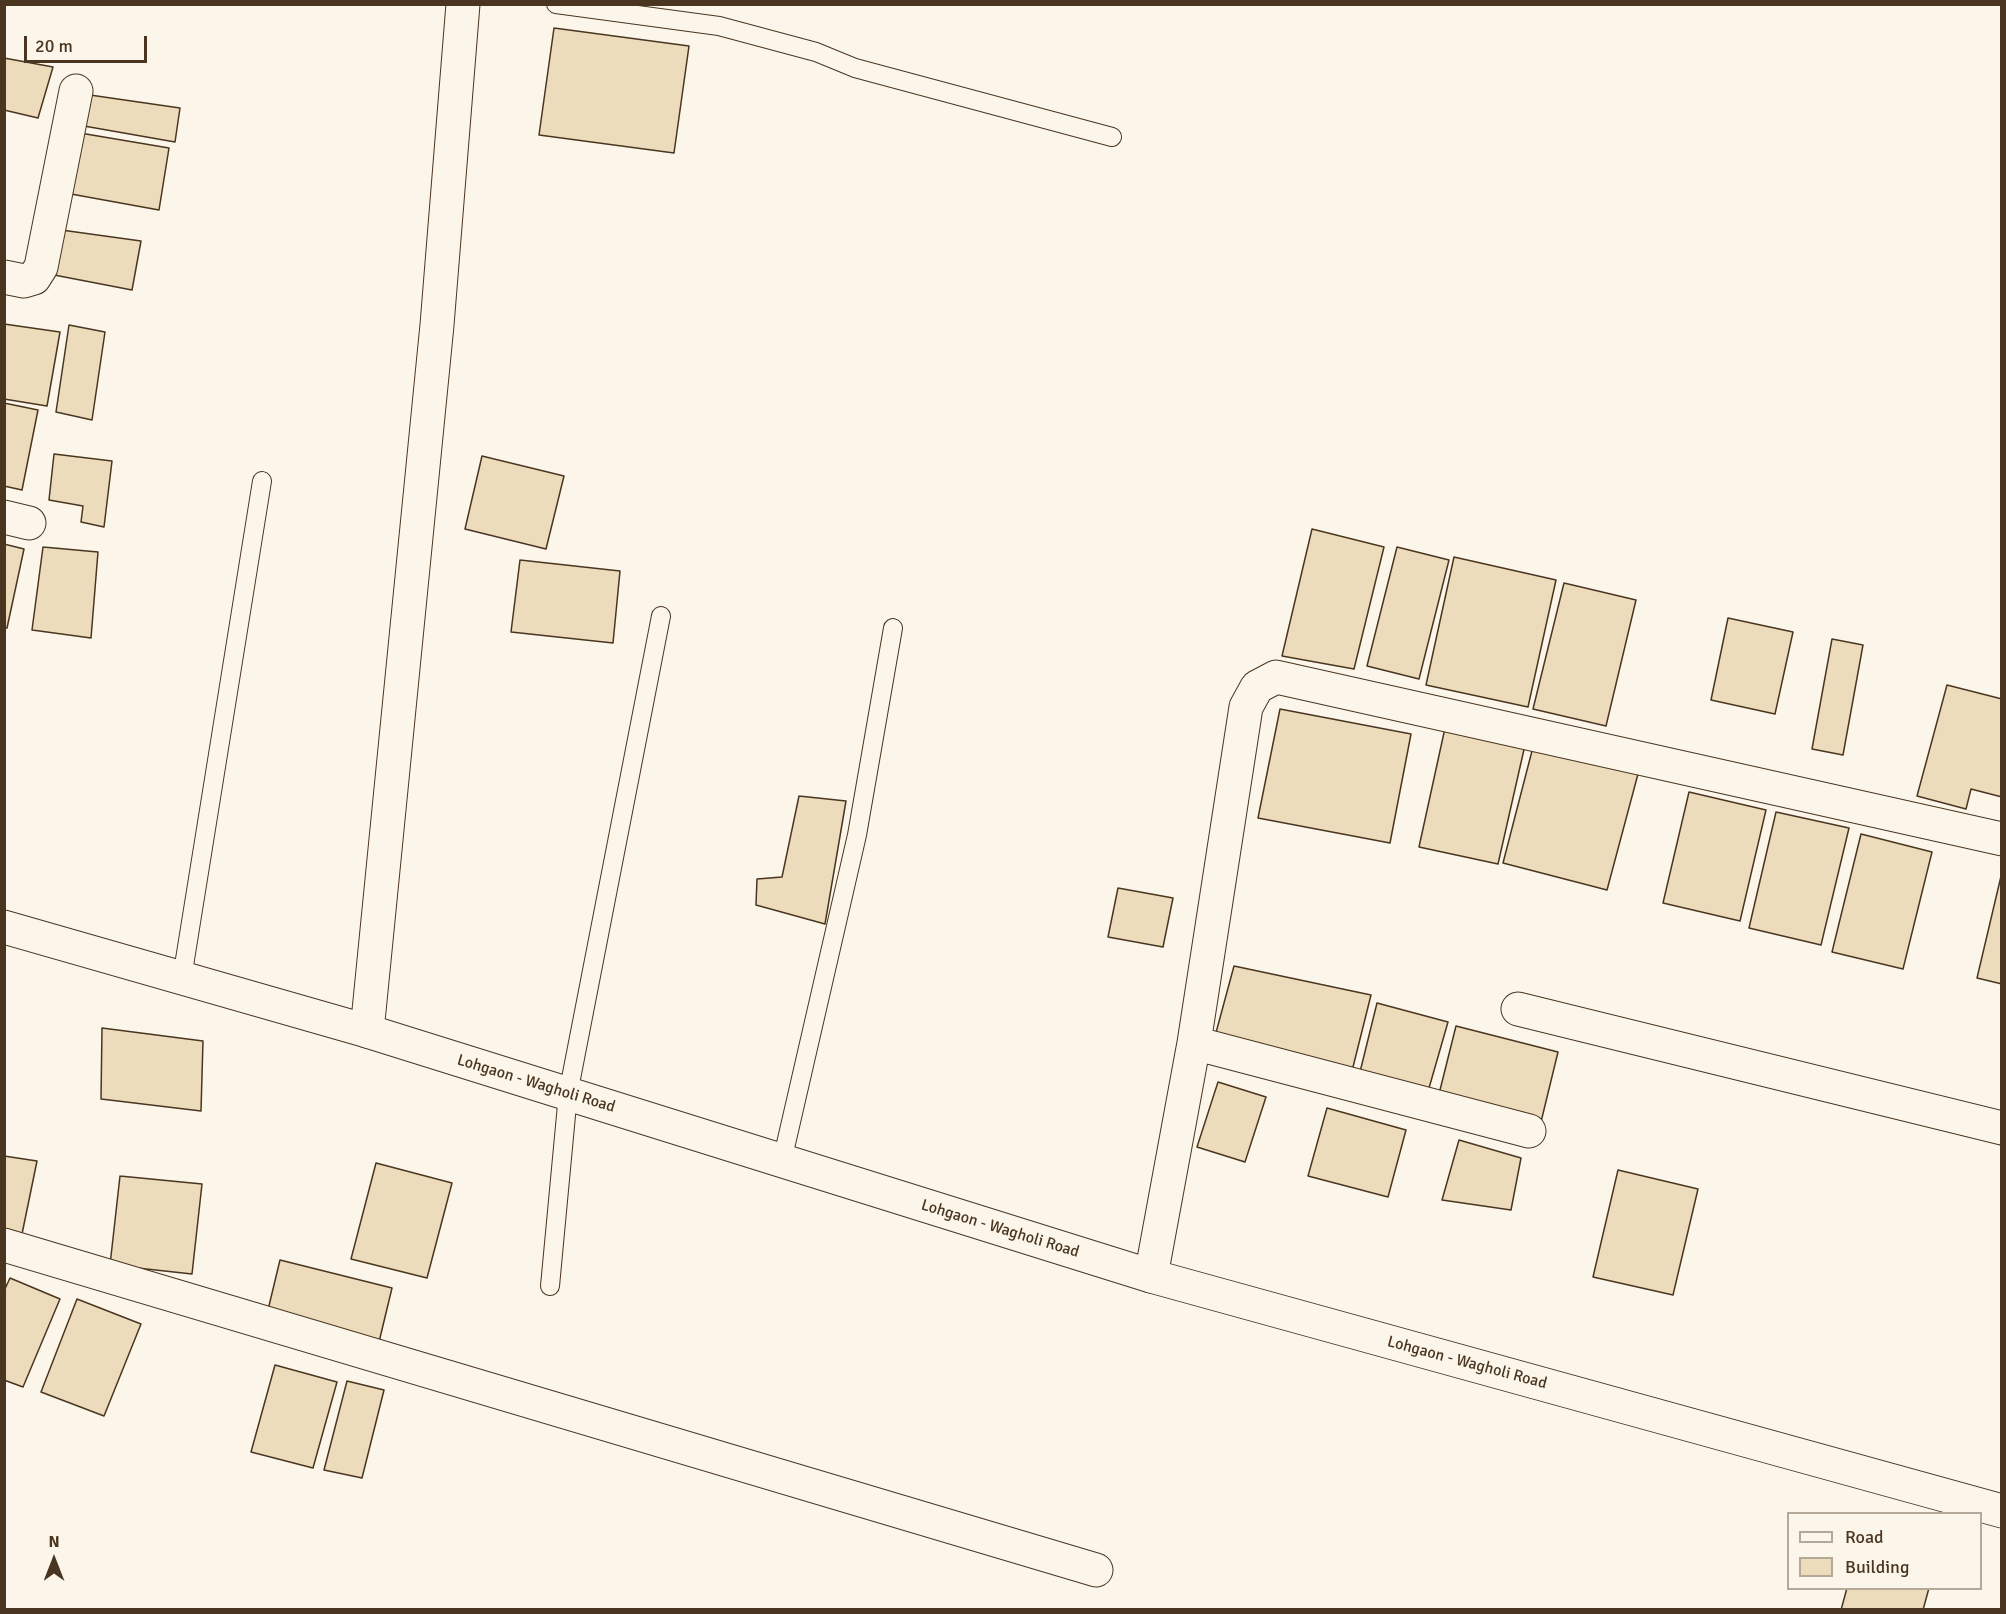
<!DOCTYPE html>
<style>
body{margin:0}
#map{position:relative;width:2006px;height:1614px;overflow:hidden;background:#fbf6e9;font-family:Signika,sans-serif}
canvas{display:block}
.frame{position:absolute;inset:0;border:6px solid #4a3520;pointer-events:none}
.legend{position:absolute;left:1787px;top:1512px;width:195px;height:78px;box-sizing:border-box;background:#fbf6e9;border:2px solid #b4a999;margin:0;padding:8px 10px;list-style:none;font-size:18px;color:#4a3520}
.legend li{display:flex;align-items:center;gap:12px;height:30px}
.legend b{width:30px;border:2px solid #b4a999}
.north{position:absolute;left:24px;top:1530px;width:60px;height:60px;-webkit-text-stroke:4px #fbf6e9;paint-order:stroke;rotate:0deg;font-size:16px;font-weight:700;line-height:24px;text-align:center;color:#4a3520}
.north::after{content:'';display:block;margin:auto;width:21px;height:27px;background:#4a3520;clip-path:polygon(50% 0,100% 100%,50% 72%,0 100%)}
.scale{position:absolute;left:24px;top:36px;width:123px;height:27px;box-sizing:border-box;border:3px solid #4a3520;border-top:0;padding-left:8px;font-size:18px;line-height:21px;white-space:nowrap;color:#4a3520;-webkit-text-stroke:4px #fbf6e9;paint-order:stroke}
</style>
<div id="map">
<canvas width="2006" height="1614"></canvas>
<div class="frame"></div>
<ul class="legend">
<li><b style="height:8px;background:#fbf6e9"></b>Road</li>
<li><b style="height:16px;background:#ecdcbc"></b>Building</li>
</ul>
<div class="north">N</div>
<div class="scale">20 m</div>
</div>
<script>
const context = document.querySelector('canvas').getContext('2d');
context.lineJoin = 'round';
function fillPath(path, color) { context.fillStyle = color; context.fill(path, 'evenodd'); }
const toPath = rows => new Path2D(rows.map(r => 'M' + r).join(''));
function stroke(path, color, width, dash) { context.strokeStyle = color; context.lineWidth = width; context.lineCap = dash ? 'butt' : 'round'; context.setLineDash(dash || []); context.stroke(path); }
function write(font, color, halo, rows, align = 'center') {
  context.font = font + ' Signika,sans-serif'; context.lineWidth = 4.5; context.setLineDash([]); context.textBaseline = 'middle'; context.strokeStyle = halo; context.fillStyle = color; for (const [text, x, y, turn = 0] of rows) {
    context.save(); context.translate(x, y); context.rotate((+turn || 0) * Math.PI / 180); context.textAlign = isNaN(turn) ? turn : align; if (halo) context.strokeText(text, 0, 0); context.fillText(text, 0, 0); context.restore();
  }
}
const building = toPath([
 [554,28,689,46,674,153,539,135,554,28],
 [4,58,53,67,38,118,4,110,4,58],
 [90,95,180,108,175,142,84,126,90,95],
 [80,133,169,148,159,210,71,194,80,133],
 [54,229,141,241,132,290,49,274,54,229],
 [4,324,60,332,47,406,4,399,4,324],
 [69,325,105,332,92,420,56,412,69,325],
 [4,403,38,410,22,490,4,486,4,403],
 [54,454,112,461,104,527,81,522,83,506,49,500,54,454],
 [482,456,564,476,546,549,465,529,482,456],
 [1312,529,1384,547,1354,669,1282,656,1312,529],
 [4,544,24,549,7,628,4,628,4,544],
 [43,547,98,552,91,638,32,630,43,547],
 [1397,547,1449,560,1419,679,1367,666,1397,547],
 [1454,557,1556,580,1528,707,1426,685,1454,557],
 [520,560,620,571,613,643,511,632,520,560],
 [1564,583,1636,600,1606,726,1533,709,1564,583],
 [1728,618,1793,632,1775,714,1711,700,1728,618],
 [1832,639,1863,645,1843,755,1812,749,1832,639],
 [1947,685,2002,699,2002,797,1971,789,1966,809,1917,796,1947,685],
 [1280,709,1411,734,1390,843,1258,818,1280,709],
 [1445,728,1525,745,1498,864,1419,847,1445,728],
 [1533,747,1638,774,1607,890,1503,863,1533,747],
 [1689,792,1766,810,1740,921,1663,903,1689,792],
 [799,796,846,801,825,924,756,905,757,879,782,877,799,796],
 [1776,812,1849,828,1821,945,1749,928,1776,812],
 [1861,834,1932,852,1903,969,1832,952,1861,834],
 [2002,872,2002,984,1977,978,2002,872],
 [1118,888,1173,898,1163,947,1108,937,1118,888],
 [1234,966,1371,995,1351,1075,1214,1040,1234,966],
 [1377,1003,1448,1022,1427,1095,1359,1076,1377,1003],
 [1456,1026,1558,1052,1540,1126,1438,1098,1456,1026],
 [102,1028,203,1041,201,1111,101,1099,102,1028],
 [1218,1082,1266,1097,1245,1162,1197,1147,1218,1082],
 [1327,1108,1406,1130,1388,1197,1308,1176,1327,1108],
 [1459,1140,1521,1158,1511,1210,1442,1200,1459,1140],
 [4,1156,37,1161,22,1234,4,1230,4,1156],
 [376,1163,452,1183,427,1278,351,1259,376,1163],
 [1618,1170,1698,1189,1673,1295,1593,1277,1618,1170],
 [120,1176,202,1184,192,1274,110,1265,120,1176],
 [280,1260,392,1288,379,1342,267,1314,280,1260],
 [10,1278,60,1299,23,1387,4,1380,4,1291,10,1278],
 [77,1299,141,1324,104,1416,41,1392,77,1299],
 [275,1365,337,1382,313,1468,251,1452,275,1365],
 [347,1381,384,1390,362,1478,324,1470,347,1381],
 [1847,1588,1929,1588,1923,1610,1841,1610,1847,1588]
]);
fillPath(building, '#ecdcbc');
stroke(building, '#4a3520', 1.5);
const lane = toPath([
 [556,4,719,26,816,52,855,68,1112,137],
 [182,978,262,481],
 [782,1161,857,835,893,628],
 [550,1286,568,1094,661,616]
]);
const street = toPath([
 [4,277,24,281,34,278,41,267,76,91],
 [4,517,29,523],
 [1518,1009,2002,1128],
 [367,1031,437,325,463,4],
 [1194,1043,1529,1131],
 [4,1245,1096,1570],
 [1151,1276,1194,1043,1246,707,1257,687,1276,677,2002,839]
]);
const primary = toPath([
 [4,927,367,1031,1151,1276,2002,1511]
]);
stroke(lane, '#4a3520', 20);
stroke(street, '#4a3520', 35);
stroke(primary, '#4a3520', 35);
stroke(lane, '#fbf6e9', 18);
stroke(street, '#fbf6e9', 33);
stroke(primary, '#fbf6e9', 33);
write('16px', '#4a3520', '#fbf6e9', [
 ["Lohgaon - Wagholi Road",536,1084,17],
 ["Lohgaon - Wagholi Road",1000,1229,17],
 ["Lohgaon - Wagholi Road",1467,1363,15]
]);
</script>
